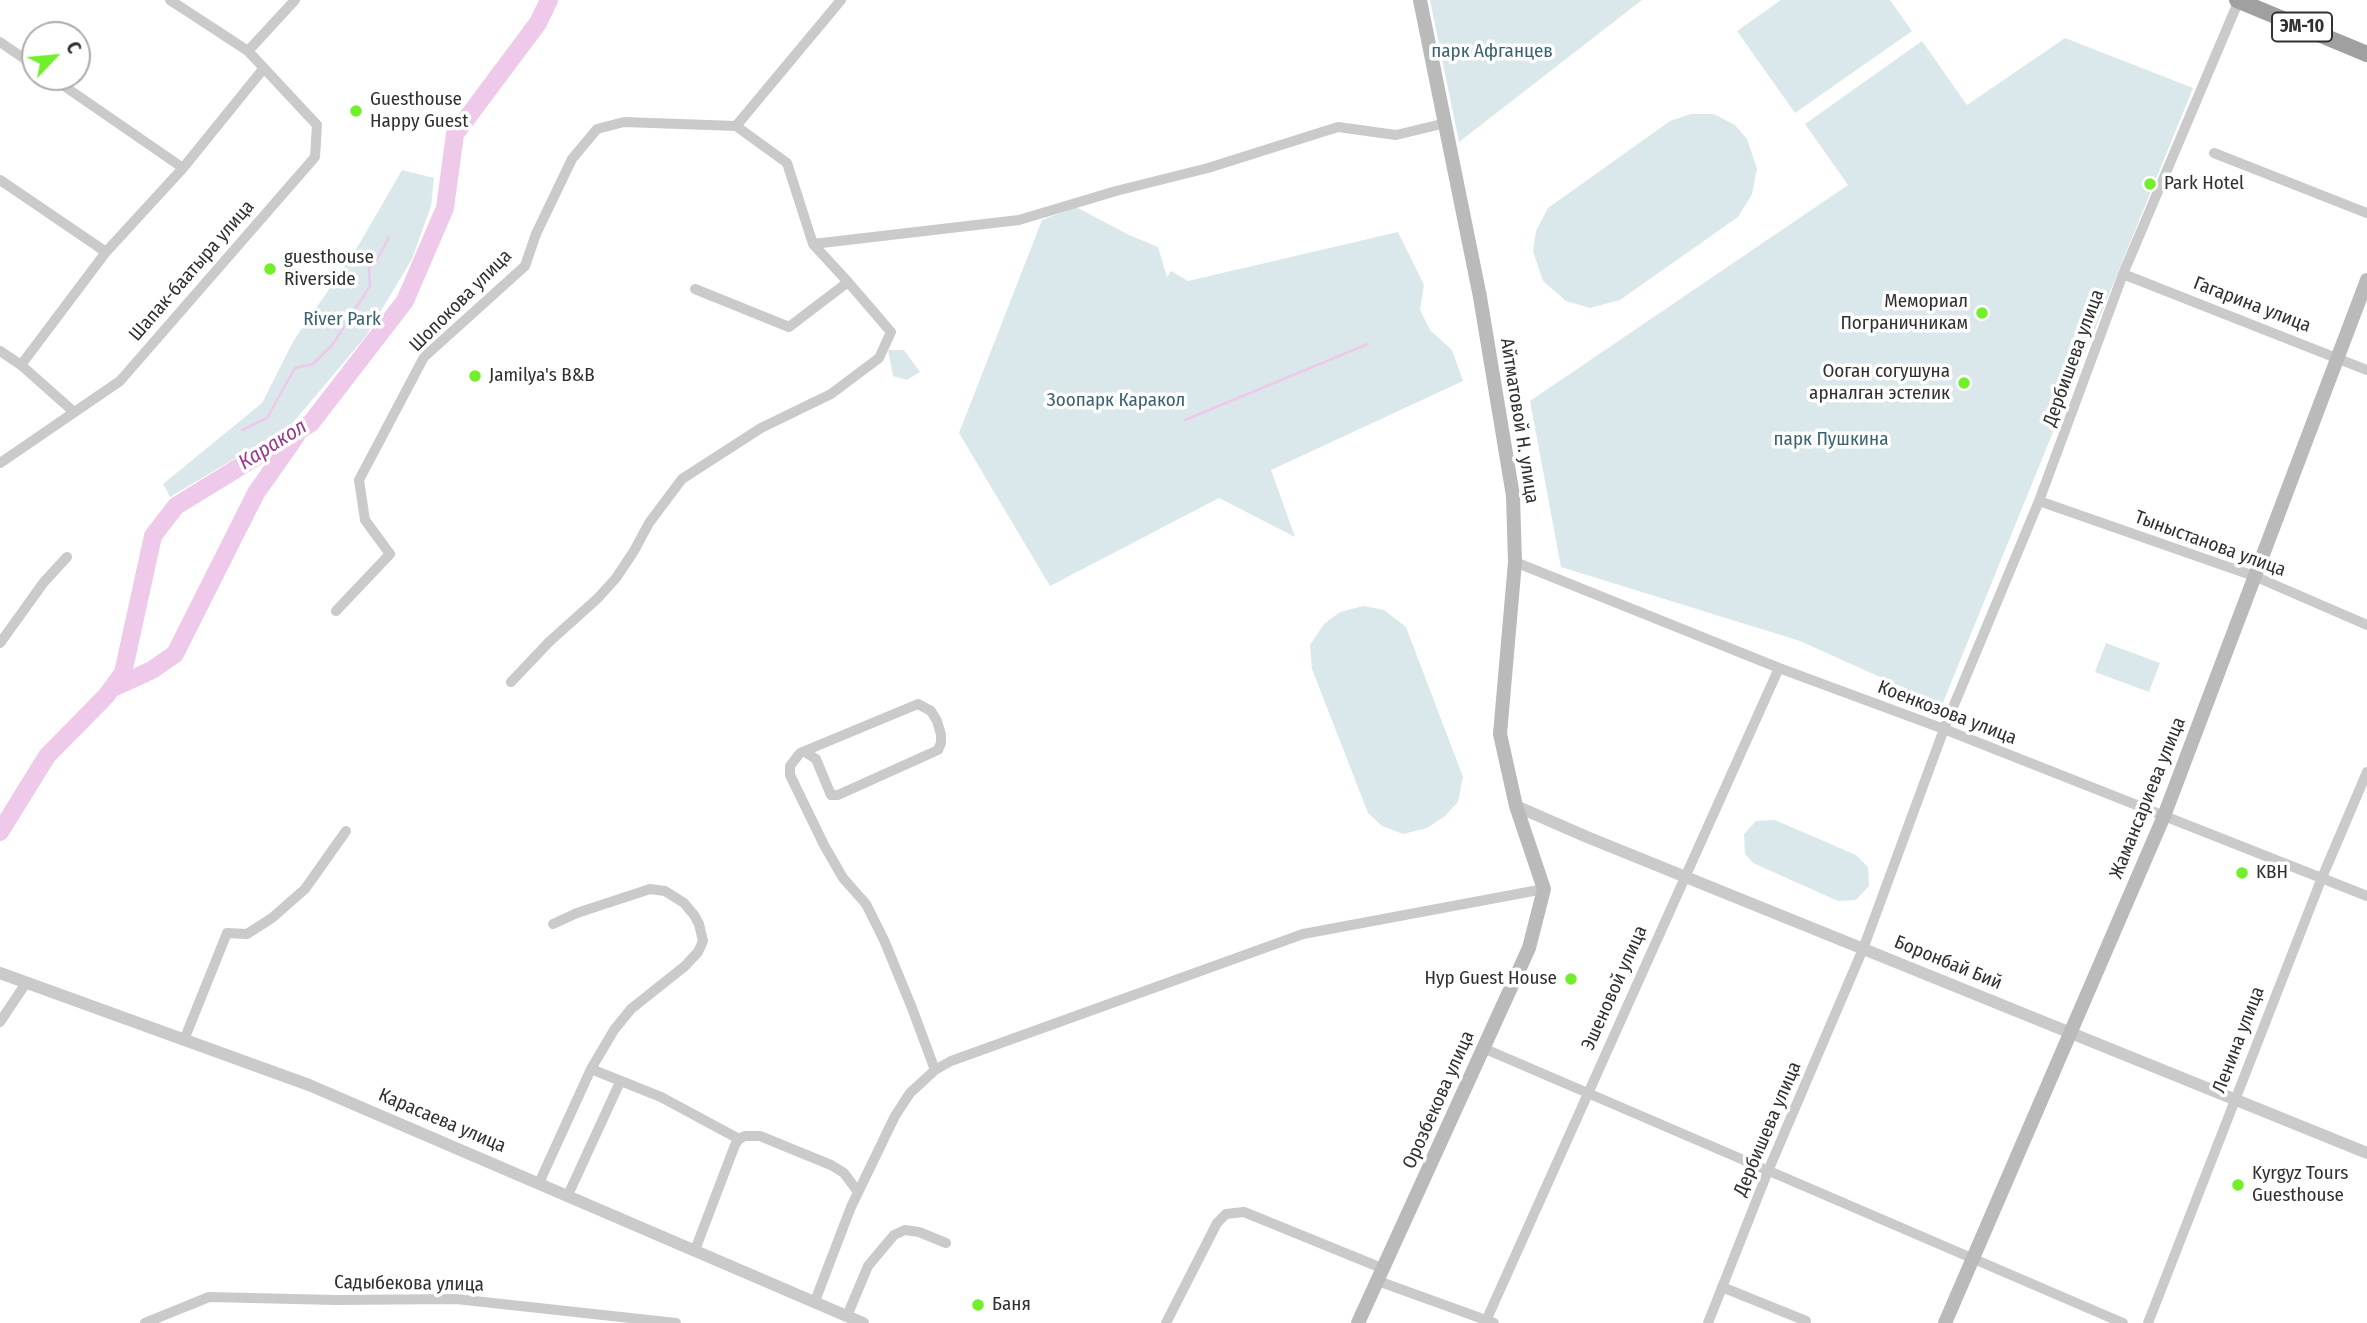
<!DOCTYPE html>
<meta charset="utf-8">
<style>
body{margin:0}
#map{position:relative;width:2367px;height:1323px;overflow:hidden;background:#fff;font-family:"Fira Sans Condensed",sans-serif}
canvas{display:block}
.north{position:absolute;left:21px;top:21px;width:70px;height:70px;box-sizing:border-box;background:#fff;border:2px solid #acacac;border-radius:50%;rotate:64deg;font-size:19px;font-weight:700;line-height:28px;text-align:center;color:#303030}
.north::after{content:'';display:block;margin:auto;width:24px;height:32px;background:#70ef2a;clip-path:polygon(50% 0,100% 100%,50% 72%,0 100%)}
</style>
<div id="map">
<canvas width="2367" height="1323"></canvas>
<div class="north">С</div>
</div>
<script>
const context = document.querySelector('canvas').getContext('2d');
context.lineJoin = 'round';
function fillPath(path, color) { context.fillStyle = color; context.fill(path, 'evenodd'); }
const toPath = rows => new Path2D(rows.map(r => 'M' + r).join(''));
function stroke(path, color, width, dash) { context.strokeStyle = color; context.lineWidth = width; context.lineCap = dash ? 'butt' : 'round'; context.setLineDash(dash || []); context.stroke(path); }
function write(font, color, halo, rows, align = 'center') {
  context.font = font + ' "Fira Sans Condensed",sans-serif'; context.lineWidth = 7; context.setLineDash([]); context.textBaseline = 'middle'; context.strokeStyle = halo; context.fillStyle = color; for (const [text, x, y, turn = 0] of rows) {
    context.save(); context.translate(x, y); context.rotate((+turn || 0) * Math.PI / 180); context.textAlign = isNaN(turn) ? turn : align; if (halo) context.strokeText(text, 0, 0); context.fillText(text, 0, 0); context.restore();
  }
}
fillPath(toPath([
 [1430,0,1642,0,1459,142],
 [1781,0,1890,0,1912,31,1795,113,1737,31],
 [2065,38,2193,88,1942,705,1800,641,1561,567,1530,401,1848,185,1805,124,1922,41,1967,105],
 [1691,114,1714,114,1735,125,1747,139,1757,169,1752,194,1738,217,1620,300,1590,308,1566,301,1543,281,1533,251,1536,231,1548,208,1670,121],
 [402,170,434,178,431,206,412,259,366,336,291,425,170,497,163,484,262,403,294,340,354,253],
 [1076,207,1129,235,1158,247,1167,277,1171,271,1188,281,1398,232,1424,285,1420,310,1430,330,1452,350,1463,381,1271,470,1295,537,1219,498,1050,586,959,433,1042,220],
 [888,350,904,350,920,372,907,380,893,376],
 [1363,606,1384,610,1406,627,1463,777,1458,802,1445,816,1427,828,1403,834,1382,826,1368,813,1312,669,1310,645,1324,624,1340,612],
 [2106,643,2160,663,2149,692,2095,672],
 [1775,820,1856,855,1868,867,1869,886,1856,900,1838,901,1753,863,1745,854,1744,834,1756,821]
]), '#dbe8eb');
stroke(toPath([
 [1185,420,1368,344],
 [242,430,267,418,295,368,313,364,333,344,370,286,369,268,378,258,389,237]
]), '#eec9ea', 2.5);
stroke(toPath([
 [115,687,152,670,175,654,256,493,296,436],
 [0,832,47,756,106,696,123,673,153,536,176,506,311,423,405,301,445,208,455,134,538,23,549,0]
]), '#eec9ea', 18);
stroke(toPath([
 [170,0,248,51],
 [0,42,35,66],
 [51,77,183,168],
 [736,126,841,0],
 [2214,153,2367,213],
 [0,180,106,252],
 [813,244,1019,220,1116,191,1208,168,1338,127,1396,135,1446,123],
 [2123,274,2367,370],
 [695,289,789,327,848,282,813,244,787,163,736,126],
 [0,351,21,365,74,412],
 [21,365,106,252,183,168,264,68],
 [0,463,120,381,315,157,317,125,248,51,295,0],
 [2039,501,2254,576,2367,625],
 [1515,562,1779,668,1944,729,2367,896],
 [336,611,390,554,365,520,359,480,424,357,525,266,536,234,572,159,597,129,624,122,736,126],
 [0,643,44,582,67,557],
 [511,682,549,642,598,598,616,578,634,551,649,523,682,479,761,428,831,394,879,358,891,332,848,282],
 [805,752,816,759,831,795,838,795,938,750,941,743,941,735,937,721,931,711,918,704,800,753,790,766,790,775,824,845,843,878,866,904,884,940,912,1008,935,1070],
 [0,1022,26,983],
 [184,1040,227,933,247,934,272,918,305,889,346,831],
 [1483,1048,2123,1323],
 [591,1069,661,1097,739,1139],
 [539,1183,591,1069,614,1030,631,1009,685,966,698,952,703,941,699,924,694,915,684,903,665,891,650,889,577,913,553,924],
 [568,1195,620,1082],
 [695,1250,735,1145,739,1139,745,1136,760,1136,831,1165,844,1173,858,1192],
 [1378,1281,1494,1323],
 [1722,1287,1806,1321],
 [815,1301,851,1207,895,1116,910,1093,935,1070,951,1061,1303,934,1544,889],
 [847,1316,868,1266,894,1235,905,1230,919,1232,946,1243],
 [145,1323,209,1297,336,1300,456,1299,676,1323],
 [1166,1323,1217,1223,1226,1214,1244,1212,1384,1269],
 [1485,1323,1779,668],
 [1708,1323,1768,1171,1863,949,1944,729,2039,501,2123,274,2239,0],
 [2148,1323,2321,880,2367,772]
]), '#cacaca', 10);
stroke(toPath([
 [1516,806,1587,837,2367,1153],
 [0,973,309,1085,863,1323]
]), '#cacaca', 12);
stroke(toPath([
 [1358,1323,1529,948,1544,889,1516,806,1500,734,1515,562,1513,496,1480,297,1420,0],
 [1945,1323,2164,816,2367,280]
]), '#bababa', 14);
stroke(toPath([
 [2237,0,2367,54]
]), '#a0a0a0', 16);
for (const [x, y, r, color] of [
 [356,111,7,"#70ef2a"],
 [2150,184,7,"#70ef2a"],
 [270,269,7,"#70ef2a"],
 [1982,313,7,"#70ef2a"],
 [475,376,7,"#70ef2a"],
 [1964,383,7,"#70ef2a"],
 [2242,873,7,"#70ef2a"],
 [1571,979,7,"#70ef2a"],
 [2238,1185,7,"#70ef2a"],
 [978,1305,7,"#70ef2a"]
]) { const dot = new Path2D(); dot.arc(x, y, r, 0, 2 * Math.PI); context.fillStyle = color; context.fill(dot); stroke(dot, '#fff', 2.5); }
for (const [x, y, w] of [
 [2302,27,60]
]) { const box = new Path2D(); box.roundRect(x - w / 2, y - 14.5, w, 29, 5); context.fillStyle = '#fff'; context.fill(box); stroke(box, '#303030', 2); }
write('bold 18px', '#303030', null, [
 ["ЭМ-10",2302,27]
]);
write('19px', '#3a626f', '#fff', [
 ["парк Афганцев",1492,52],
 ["River Park",342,320],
 ["Зоопарк Каракол",1116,401],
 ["парк Пушкина",1831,440]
]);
write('19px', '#303030', '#fff', [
 ["Guesthouse",370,100],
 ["Happy Guest",370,122],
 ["Park Hotel",2164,184],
 ["guesthouse",284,258],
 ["Riverside",284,280],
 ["Мемориал",1968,302,"right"],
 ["Пограничникам",1968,324,"right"],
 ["Ооган согушуна",1950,372,"right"],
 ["арналган эстелик",1950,394,"right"],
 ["Jamilya's B&B",489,376],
 ["KBH",2256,873],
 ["Нур Guest House",1557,979,"right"],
 ["Kyrgyz Tours",2252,1174],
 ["Guesthouse",2252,1196],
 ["Баня",992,1305]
], 'left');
write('19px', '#303030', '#fff', [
 ["Шапак-баатыра улица",192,271,-49],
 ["Шопокова улица",461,301,-45],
 ["Гагарина улица",2252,305,21],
 ["Дербишева улица",2074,358,-70],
 ["Айтматовой Н. улица",1519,421,81],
 ["Тыныстанова улица",2210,544,20],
 ["Коенкозова улица",1947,713,21],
 ["Жамансариева улица",2148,798,-68],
 ["Боронбай Бий",1948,963,22],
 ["Эшеновой улица",1615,988,-66],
 ["Ленина улица",2239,1040,-69],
 ["Орозбекова улица",1439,1100,-66],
 ["Карасаева улица",442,1121,23],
 ["Дербишева улица",1768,1129,-67],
 ["Садыбекова улица",409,1284,1]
]);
write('italic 21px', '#98398d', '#fff', [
 ["Каракол",273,445,-32]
]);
</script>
